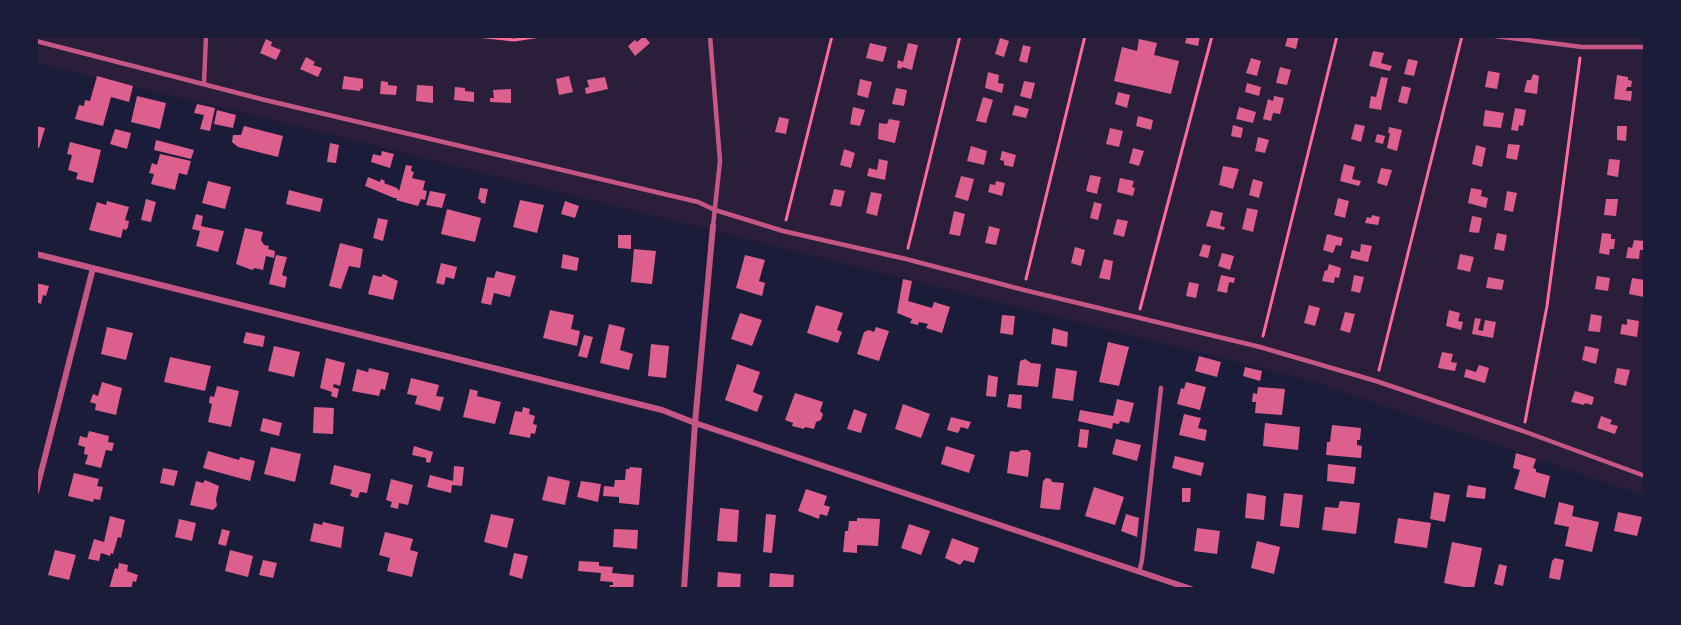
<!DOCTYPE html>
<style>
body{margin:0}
#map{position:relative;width:1681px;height:625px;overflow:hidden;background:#1b1b3a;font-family:"Sofia Sans Condensed",sans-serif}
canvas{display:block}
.frame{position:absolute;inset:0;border:38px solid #1b1b3a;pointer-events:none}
</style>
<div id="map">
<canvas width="1681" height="625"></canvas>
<div class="frame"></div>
</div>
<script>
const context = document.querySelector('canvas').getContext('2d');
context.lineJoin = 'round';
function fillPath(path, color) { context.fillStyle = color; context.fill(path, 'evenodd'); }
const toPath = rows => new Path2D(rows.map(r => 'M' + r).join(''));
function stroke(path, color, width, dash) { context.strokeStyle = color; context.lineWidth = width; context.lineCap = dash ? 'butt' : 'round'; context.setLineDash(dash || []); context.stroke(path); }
fillPath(toPath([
 [36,36,1645,36,1645,496,1306,379,216,106,36,63]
]), '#2a1e3b');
fillPath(toPath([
 [644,36,650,43,635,56,628,46,635,40,637,42],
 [1187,36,1200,36,1198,46,1185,43],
 [1288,36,1299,36,1296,49,1285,46],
 [1000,38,1009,41,1004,57,995,54],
 [266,39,272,42,271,46,281,50,276,60,260,53],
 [1139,39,1157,43,1154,55,1179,61,1171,94,1114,81,1122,47,1137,51],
 [870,43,887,47,883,62,866,58],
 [908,43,918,45,912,70,902,67,901,69,897,68,898,60,903,62],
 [1023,45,1031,47,1027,63,1019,61],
 [1373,51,1384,53,1381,63,1392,66,1390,71,1369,66],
 [306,57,315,62,313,65,322,68,318,77,300,69],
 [1251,58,1261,61,1257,76,1246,73],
 [1408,59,1418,61,1414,76,1404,74],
 [1280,67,1291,70,1287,85,1276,83],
 [1488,71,1500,73,1497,89,1485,87],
 [988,72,999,75,998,83,1004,84,1002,93,985,88],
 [1533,74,1539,76,1537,94,1524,92,1527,80,1531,80],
 [1617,75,1628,77,1628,80,1632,81,1631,87,1627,87,1626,91,1632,91,1631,101,1614,99],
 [97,76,133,86,129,102,111,97,103,126,75,119,79,105,84,106,85,100,90,101],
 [344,76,363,79,363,89,361,88,360,91,342,89],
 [569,76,573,92,559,95,556,79],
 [605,77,608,89,586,94,585,88,589,87,587,80],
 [1381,77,1388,78,1381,110,1369,108,1371,96,1376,97],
 [860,79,872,82,868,98,857,95],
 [381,81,388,82,388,85,397,86,396,95,380,94],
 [1024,81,1035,83,1031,99,1020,96],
 [1247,83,1261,87,1259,96,1245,92],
 [417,85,433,86,433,103,416,101],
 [1402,86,1411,88,1407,104,1398,102],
 [455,87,465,88,465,91,474,92,474,102,454,100],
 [896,88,907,90,904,106,892,104],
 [511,89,511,103,490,102,490,98,494,98,493,90],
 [1118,92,1130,95,1127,108,1115,104],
 [137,96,166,103,160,129,131,122],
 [1274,96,1284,98,1280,114,1273,113,1271,121,1263,119,1268,99,1273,101],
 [983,97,993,100,986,123,976,121],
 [197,104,215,108,210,131,200,129,204,115,194,113],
 [1015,105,1029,109,1026,118,1012,115],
 [853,107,865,110,860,126,850,124],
 [1239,107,1256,112,1253,123,1236,119],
 [1515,108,1526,110,1523,126,1519,125,1518,131,1511,130],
 [217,110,236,115,233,128,214,124],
 [1485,110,1504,113,1501,128,1483,126],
 [1138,116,1153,120,1151,130,1136,126],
 [779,117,789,119,786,134,775,132],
 [889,119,900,121,895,143,878,139,879,123,887,124],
 [1355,124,1365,126,1361,142,1351,139],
 [1233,125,1243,128,1241,138,1231,136],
 [36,126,45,128,39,148,36,148],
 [244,126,283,136,278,157,238,147,232,142,233,135,241,135],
 [1617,126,1627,126,1626,141,1617,140],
 [1389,127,1402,130,1397,151,1387,148,1390,133,1388,133],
 [1110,128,1123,131,1119,147,1106,144],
 [115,129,131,133,127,149,110,144],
 [1377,134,1385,136,1383,144,1375,142],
 [1258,137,1269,140,1265,153,1255,151],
 [156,140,194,150,191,159,154,150],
 [70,142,101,150,93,183,76,179,78,173,68,170,72,155,67,154],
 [330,143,339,145,336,163,327,162],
 [1508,144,1520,145,1517,160,1506,158],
 [1476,145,1486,148,1482,167,1472,164],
 [971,146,987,151,984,165,967,161],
 [1133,148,1144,151,1139,166,1129,163],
 [844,149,855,153,851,168,840,165],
 [382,151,394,154,390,168,371,162,373,154,381,156],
 [1002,151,1016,155,1013,167,1004,165,1004,161,1000,160],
 [160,154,191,161,187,175,179,173,175,190,151,184,154,174,149,173,152,163,157,165],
 [879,159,888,161,885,180,867,176,869,168,877,170],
 [1609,159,1620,160,1618,177,1607,175],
 [1344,164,1355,167,1352,179,1361,181,1359,186,1340,181],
 [406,165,412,166,411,171,414,172,412,178,425,181,423,190,427,191,425,200,421,199,418,206,396,200,397,198,394,198,365,186,368,177,380,182,381,179,385,181,384,183,397,188,399,191],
 [1223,166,1239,169,1233,189,1219,185],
 [1381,168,1392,170,1387,186,1377,183],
 [1090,175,1101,177,1097,194,1086,191],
 [961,176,974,179,968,201,955,197],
 [1120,178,1134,181,1132,187,1135,188,1133,196,1117,192],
 [1253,179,1263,182,1259,198,1249,195],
 [208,181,231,187,225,209,202,203],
 [996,181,1005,183,1002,196,988,192,990,184,995,185],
 [480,188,488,189,485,204,480,202,481,200,478,199],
 [1471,188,1482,190,1481,196,1488,198,1486,208,1468,203],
 [834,189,845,191,841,207,830,205],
 [289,190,323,199,320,212,286,204],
 [430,191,446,194,442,208,426,205],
 [1507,191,1517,193,1513,212,1504,210],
 [871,192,882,194,877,216,866,213],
 [1338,198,1349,201,1345,218,1334,215],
 [146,199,156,202,151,222,141,220],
 [1606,199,1618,199,1616,216,1604,215],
 [520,200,544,205,537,233,513,227],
 [107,201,129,207,125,220,129,221,128,227,126,230,123,229,121,238,89,230,97,202,106,205],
 [565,201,579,206,575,218,561,214],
 [1094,202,1102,204,1098,220,1090,218],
 [1247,208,1258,210,1253,232,1242,229],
 [447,209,481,218,475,242,441,234],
 [1211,210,1223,213,1220,226,1225,227,1224,230,1206,226],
 [954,211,965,214,960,236,949,234],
 [196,214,203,216,201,226,224,231,218,252,196,246,200,231,192,229],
 [1372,215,1380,217,1378,225,1365,223,1367,217,1371,218],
 [1472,216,1482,218,1479,233,1469,232],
 [378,218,388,220,383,241,373,238],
 [1117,219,1128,221,1124,237,1113,234],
 [989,226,1000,229,996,245,985,243],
 [245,228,263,232,261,240,264,245,269,246,268,249,275,251,274,258,266,256,263,270,255,268,252,270,236,264],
 [1497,233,1507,235,1504,251,1494,249],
 [1602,233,1611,234,1611,239,1615,239,1614,249,1610,249,1609,255,1599,253],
 [1327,234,1343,238,1341,246,1336,245,1333,253,1323,250],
 [618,235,631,235,631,249,618,248],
 [1634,240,1645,241,1644,250,1640,250,1639,259,1626,258,1628,247,1632,248],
 [340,243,363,249,360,268,349,266,341,289,329,286],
 [1203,244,1211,246,1208,258,1199,256],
 [1361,244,1372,246,1368,262,1350,258,1352,250,1360,252],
 [1075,247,1085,250,1081,266,1071,263],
 [634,249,656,251,652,284,631,282],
 [1222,253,1234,256,1230,270,1218,266],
 [563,254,579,258,577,271,561,268],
 [1460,254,1474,257,1470,272,1457,269],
 [276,255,287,257,282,275,287,277,285,288,269,284],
 [745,255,765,260,759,281,765,283,762,296,736,288],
 [1104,259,1113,261,1110,280,1099,278],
 [441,263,457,267,454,279,446,277,444,285,436,283],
 [1329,264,1341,268,1339,278,1335,277,1334,283,1322,281,1325,270,1327,271],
 [496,271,516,276,510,297,494,293,491,305,481,303,487,277,494,278],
 [383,274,398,281,393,300,368,294,373,275,381,277],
 [1221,275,1235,278,1234,283,1229,282,1227,293,1217,291],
 [1354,275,1364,277,1360,293,1351,291],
 [1597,276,1610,278,1608,291,1595,289],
 [1488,277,1504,280,1502,290,1486,288],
 [1632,278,1645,280,1644,297,1629,294],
 [903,279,912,281,908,301,932,308,934,302,950,307,942,333,926,328,928,324,919,322,918,325,910,323,912,319,897,313],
 [1189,282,1199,284,1196,298,1186,296],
 [36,283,49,286,46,296,43,295,41,304,36,302],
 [816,305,843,313,837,330,842,332,838,343,807,333],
 [1309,305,1320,308,1315,326,1304,323],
 [550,310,574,315,571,329,580,331,577,346,543,338],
 [1449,310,1460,313,1458,321,1463,322,1461,330,1446,326],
 [1345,312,1355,314,1350,333,1340,330],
 [740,313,762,320,752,346,731,339],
 [1591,314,1602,316,1600,332,1588,331],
 [1002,315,1015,316,1013,335,1000,333],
 [1475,318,1481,319,1478,330,1483,331,1485,320,1496,322,1493,338,1472,334],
 [1627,319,1639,321,1637,337,1620,334,1622,324,1627,325],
 [609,324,625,328,620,350,633,354,629,370,600,363],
 [107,327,133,333,126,360,101,354],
 [876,327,889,331,879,361,857,354,864,332,869,330,874,332],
 [1053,328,1068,332,1067,347,1051,344],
 [246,332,265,336,263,347,243,343],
 [584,335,593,337,587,358,578,356],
 [1108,342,1129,347,1119,386,1099,382],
 [651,344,669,346,666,378,648,376],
 [274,346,300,352,294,377,268,371],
 [1585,346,1599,349,1596,364,1582,360],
 [1442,352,1453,354,1451,362,1457,363,1455,371,1438,368],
 [1199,356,1221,362,1217,377,1195,371],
 [170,357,211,366,205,391,164,382],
 [326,358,345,363,340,386,334,384,333,387,339,389,337,398,331,396,332,392,320,388],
 [1025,359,1031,363,1041,364,1038,387,1017,385,1020,361],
 [737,364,760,372,753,392,763,396,757,412,725,400],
 [1479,365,1489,368,1485,383,1464,377,1466,369,1476,372],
 [1245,367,1262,371,1260,381,1243,376],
 [369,368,389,373,385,390,381,389,379,396,352,391,357,369,368,372],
 [1056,368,1077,371,1073,401,1052,398],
 [1617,368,1630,370,1626,386,1614,383],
 [988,375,998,377,996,397,986,396],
 [411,378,439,385,436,396,444,397,440,411,415,404,417,396,407,394],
 [102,382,122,388,116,415,95,410,96,404,90,402,93,394,98,396],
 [1186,382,1206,387,1200,410,1177,404,1181,388,1184,389],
 [217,386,239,391,231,427,208,422,212,404,209,403,210,396,214,397],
 [1258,387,1285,389,1282,415,1255,413,1256,402,1252,402,1253,393,1257,394],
 [470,389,478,391,477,396,501,402,495,424,463,417],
 [1575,391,1594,397,1592,405,1585,403,1584,405,1571,402],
 [795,393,823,402,820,411,823,414,821,420,816,422,814,429,805,427,804,429,792,426,793,423,785,420],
 [1009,394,1022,395,1021,409,1007,407],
 [1117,399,1134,403,1129,423,1120,421,1119,424,1113,423,1112,429,1078,421,1080,410,1113,416],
 [903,404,930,414,921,438,895,429],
 [314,407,334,408,333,434,313,433],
 [523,407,530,409,529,414,535,416,533,424,537,425,535,434,531,433,530,438,509,434,515,411,522,412],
 [854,409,867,414,861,433,847,429],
 [1184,414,1201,418,1198,428,1207,430,1205,441,1179,435],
 [1601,416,1612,420,1610,424,1618,426,1615,434,1597,428],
 [951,417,971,422,968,429,961,427,958,433,947,430],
 [263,418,282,423,279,436,260,431],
 [1265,423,1300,427,1298,450,1263,446],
 [1332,425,1361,428,1360,440,1357,440,1357,445,1362,446,1361,458,1326,455,1327,442,1330,442],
 [1080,429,1089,430,1087,448,1078,447],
 [89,431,109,436,108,442,114,443,112,451,106,450,101,468,85,464,88,455,84,454,85,447,78,445,80,436,87,438],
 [1116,439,1141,445,1137,461,1112,454],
 [414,446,433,452,430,463,426,462,426,458,412,455],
 [946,446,975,455,969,473,941,464],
 [271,447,301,454,295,482,264,474],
 [1021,450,1028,450,1031,453,1028,477,1007,473,1010,451,1018,452],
 [208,451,239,460,240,457,255,461,250,481,203,468],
 [1516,453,1536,459,1533,468,1536,469,1536,472,1550,476,1545,498,1514,489,1520,470,1513,468],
 [1175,456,1204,463,1201,476,1172,468],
 [1328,464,1356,467,1354,484,1327,481],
 [334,465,371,474,367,493,360,492,358,498,350,496,352,490,330,484],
 [454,466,464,467,462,486,452,485,451,493,427,487,430,475,453,481],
 [630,467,642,468,639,505,619,503,619,497,603,496,604,486,614,487,615,480,625,480,626,469,629,469],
 [163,468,178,471,174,486,160,483],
 [74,473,99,479,97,486,103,487,100,500,94,499,93,502,68,496],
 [548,476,570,481,565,505,542,500],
 [1046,478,1051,479,1052,482,1064,483,1060,510,1040,508,1043,481],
 [391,479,413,485,408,505,399,503,398,509,390,507,392,502,386,500],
 [205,480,219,486,216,499,217,506,213,510,190,505,196,481,203,483],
 [581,481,601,484,598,502,577,497],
 [1468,485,1486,488,1485,499,1466,497],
 [1094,487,1124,497,1115,525,1085,516],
 [1182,488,1191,488,1190,502,1182,502],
 [806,489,827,496,824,505,830,507,827,516,820,514,819,519,798,511],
 [1434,492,1450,495,1445,522,1430,519],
 [1247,493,1266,496,1264,520,1245,518],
 [1284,493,1303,495,1299,528,1280,526],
 [1340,501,1360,503,1356,534,1322,530,1325,507,1338,508],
 [1559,502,1574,506,1572,516,1599,522,1592,552,1565,546,1569,527,1554,524],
 [720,508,739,510,737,542,717,541],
 [1618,512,1642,517,1637,536,1614,531],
 [491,514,514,519,507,548,484,542],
 [766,514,776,515,772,553,763,552],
 [1126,514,1139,518,1137,537,1121,531],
 [110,516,125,520,121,538,118,537,113,554,111,553,110,556,101,553,99,561,88,559,94,539,104,542],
 [857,518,880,519,878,546,857,545,857,553,843,552,845,531,848,531,849,521,857,521],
 [1398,518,1431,523,1427,548,1394,543],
 [179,519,196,523,192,541,175,537],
 [323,522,344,527,341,548,310,541,314,523,322,525],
 [909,524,930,531,921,555,901,548],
 [1197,528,1220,531,1217,554,1194,551],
 [222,529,230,531,226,546,218,544],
 [614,529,638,530,637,549,613,547],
 [385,532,413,539,410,550,418,552,412,577,387,571,390,558,379,555],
 [952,538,979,548,974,563,964,560,960,565,945,558],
 [1257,541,1280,547,1274,574,1251,568],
 [1452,542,1482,548,1474,589,1444,583],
 [55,550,76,555,69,580,48,575],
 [230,550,253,556,248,577,225,571],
 [514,553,528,556,522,579,509,575],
 [1555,558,1564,560,1560,580,1549,578,1552,561],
 [263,560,277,563,273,578,259,575],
 [579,561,599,562,599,566,613,567,612,573,634,575,633,589,609,589,610,585,613,585,613,582,600,581,601,573,578,571],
 [119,563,128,565,127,571,138,575,136,582,133,581,131,589,109,589,115,568,118,569],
 [1499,564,1507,566,1503,586,1494,584],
 [718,572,741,574,740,589,717,589],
 [770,573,794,575,793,589,769,589]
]), '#dd5f8e');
stroke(toPath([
 [477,36,514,40,541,36],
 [786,220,832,36],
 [908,248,960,36],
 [1026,279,1085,36],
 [1140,309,1212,36],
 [1263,336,1337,36],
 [1379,370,1462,36],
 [1525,422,1547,306,1580,58]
]), '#ff6b9d', 3);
stroke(toPath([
 [710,36,720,161,713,226],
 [1495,36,1582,47,1645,47],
 [36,41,265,100,698,202,715,210,783,231,906,259,1024,290,1260,347,1376,381,1523,431,1645,476],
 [204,83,206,36],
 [1139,572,1142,560,1161,388]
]), '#c65784', 4.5);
stroke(toPath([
 [36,254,662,410,695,423,1191,589],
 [36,492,93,268],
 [684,589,695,423,713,226]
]), '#c65784', 6);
</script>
